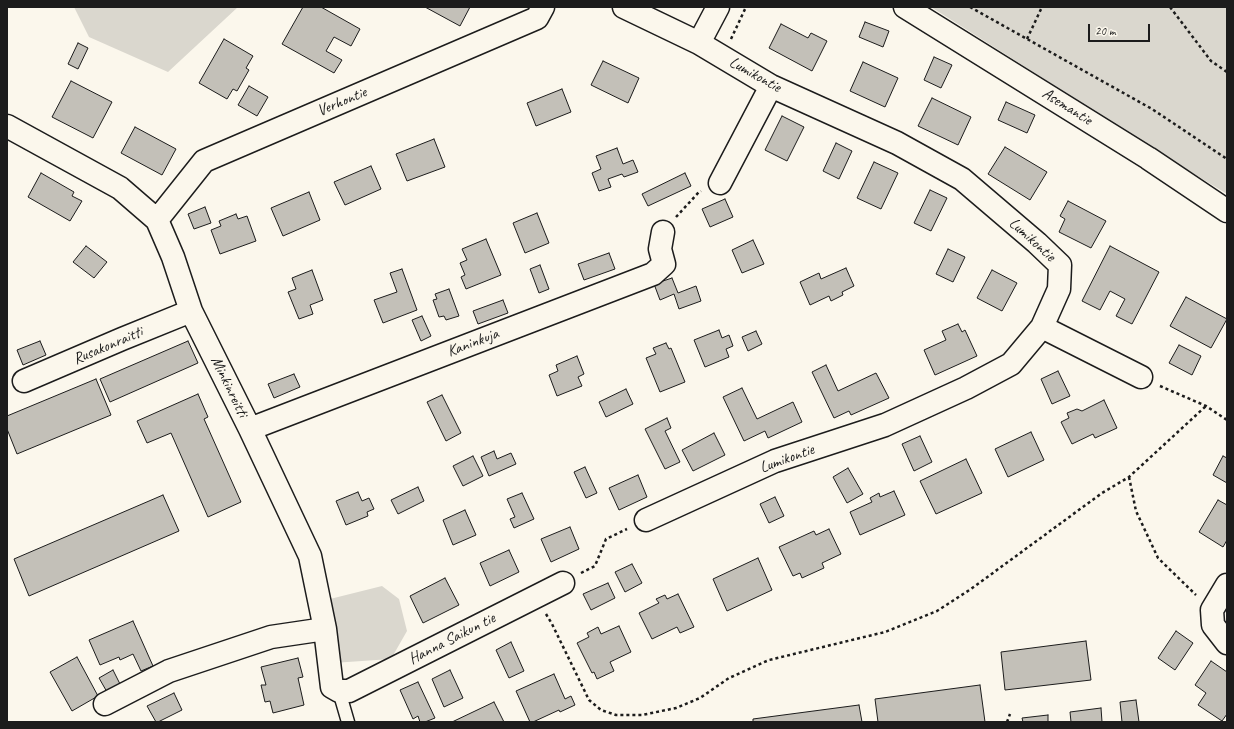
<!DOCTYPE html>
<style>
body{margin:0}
#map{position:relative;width:1234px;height:729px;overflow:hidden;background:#fbf7ec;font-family:Caveat,sans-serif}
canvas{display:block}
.frame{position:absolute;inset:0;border:8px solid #1c1c1c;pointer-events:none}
.scale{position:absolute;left:1088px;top:24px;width:62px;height:18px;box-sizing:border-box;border:2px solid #1c1c1c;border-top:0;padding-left:5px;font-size:12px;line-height:14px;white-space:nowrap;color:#1c1c1c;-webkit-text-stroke:3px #fbf7ec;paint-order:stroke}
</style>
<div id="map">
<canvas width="1234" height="729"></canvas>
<div class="frame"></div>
<div class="scale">20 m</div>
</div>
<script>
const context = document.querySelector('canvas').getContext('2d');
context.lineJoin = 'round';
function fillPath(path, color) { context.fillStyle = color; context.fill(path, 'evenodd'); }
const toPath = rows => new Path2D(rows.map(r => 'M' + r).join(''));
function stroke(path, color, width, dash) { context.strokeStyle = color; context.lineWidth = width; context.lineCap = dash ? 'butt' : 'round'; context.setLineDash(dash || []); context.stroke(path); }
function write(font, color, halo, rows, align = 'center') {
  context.font = font + ' Caveat,sans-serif'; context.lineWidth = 3; context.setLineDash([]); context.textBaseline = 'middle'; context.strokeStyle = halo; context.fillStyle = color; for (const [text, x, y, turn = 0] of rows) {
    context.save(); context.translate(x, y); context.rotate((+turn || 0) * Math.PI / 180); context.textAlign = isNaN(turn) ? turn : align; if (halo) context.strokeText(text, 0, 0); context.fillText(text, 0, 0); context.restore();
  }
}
fillPath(toPath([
 [74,7,238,7,168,72,89,37],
 [931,7,1227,7,1227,194,1181,166],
 [382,586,399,599,407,631,391,659,333,663,326,600]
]), '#dad7ce');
const building = toPath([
 [303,7,321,7,360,29,351,46,334,37,326,51,342,60,334,73,282,44,303,7],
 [425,7,470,7,460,26,425,7],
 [865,22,889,31,883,47,859,37,865,22],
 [781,24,808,38,811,33,827,41,812,71,769,48,781,24],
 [224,39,253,56,246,68,249,70,237,91,233,89,227,99,199,83,224,39],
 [78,43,88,48,78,69,68,64,78,43],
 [934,57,952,65,941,88,924,80,934,57],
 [603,61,639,78,628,103,591,85,603,61],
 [863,62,898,78,885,107,850,91,863,62],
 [71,81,112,102,93,138,52,117,71,81],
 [249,86,268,97,257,116,238,105,249,86],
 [562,89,571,112,536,126,527,103,562,89],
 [932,98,971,117,958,145,918,126,932,98],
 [1006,102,1035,115,1027,133,998,120,1006,102],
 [782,116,804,127,787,161,765,150,782,116],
 [135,127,176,149,162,175,121,153,135,127],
 [434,139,445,167,407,181,396,154,434,139],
 [836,143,852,151,839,179,823,171,836,143],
 [1005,147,1047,172,1030,200,988,174,1005,147],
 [617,148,623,164,633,160,638,172,624,177,622,174,608,179,611,187,599,191,592,173,601,169,596,156,617,148],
 [874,162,898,173,881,209,857,198,874,162],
 [371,166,381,189,345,205,334,182,371,166],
 [41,173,74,192,72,196,82,201,70,221,28,197,41,173],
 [685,173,691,186,648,206,642,194,685,173],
 [930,190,947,198,931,231,914,223,930,190],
 [309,192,320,220,283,236,271,208,309,192],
 [725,199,733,217,710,227,702,209,725,199],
 [1068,201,1106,221,1091,248,1059,232,1065,219,1060,216,1068,201],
 [205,207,211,223,194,229,188,214,205,207],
 [537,213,549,243,525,253,513,223,537,213],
 [236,214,238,219,247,216,256,241,220,254,211,230,221,226,219,221,236,214],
 [486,239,501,275,466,289,461,277,465,275,460,263,467,260,462,249,486,239],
 [753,240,764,264,742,273,732,250,753,240],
 [86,246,107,262,94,278,73,262,86,246],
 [1110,246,1159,272,1132,324,1116,316,1125,299,1110,291,1100,310,1082,301,1110,246],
 [948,249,965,257,953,282,936,274,948,249],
 [609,253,615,269,584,280,578,264,609,253],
 [540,265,549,289,539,293,530,269,540,265],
 [846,268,854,286,842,292,843,295,831,301,829,296,810,305,800,282,819,273,821,279,846,268],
 [402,269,417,310,383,323,374,300,397,292,390,273,402,269],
 [312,270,323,300,310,305,313,314,299,319,288,292,296,289,292,278,312,270],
 [992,270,1017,283,1002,311,977,298,992,270],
 [672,278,678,293,696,286,701,301,679,309,674,294,660,300,654,284,672,278],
 [449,289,459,316,446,320,444,316,439,317,433,300,437,299,435,294,449,289],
 [1186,297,1227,319,1211,348,1170,326,1186,297],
 [503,300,508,313,478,324,473,311,503,300],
 [422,316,431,336,421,341,412,320,422,316],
 [958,324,962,332,965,330,977,356,935,375,924,350,946,340,942,331,958,324],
 [719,330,722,338,729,335,733,346,726,349,729,357,705,367,694,340,719,330],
 [756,331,762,344,748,351,742,337,756,331],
 [40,341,46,355,23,365,17,350,40,341],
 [188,341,198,363,110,402,100,379,188,341],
 [666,343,669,349,671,348,685,382,660,392,646,358,656,354,653,348,666,343],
 [1179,345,1201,356,1192,375,1169,363,1179,345],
 [577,356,584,374,578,377,582,386,557,396,549,375,558,371,556,365,577,356],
 [826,365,838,391,876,373,889,398,851,415,849,411,834,418,812,372,826,365],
 [1058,371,1070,396,1052,404,1041,379,1058,371],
 [294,374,300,387,274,398,268,384,294,374],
 [96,379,111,415,17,454,7,429,7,416,96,379],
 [742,388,757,419,793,402,802,422,768,438,765,431,744,441,723,397,742,388],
 [626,389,633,404,606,417,599,402,626,389],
 [198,394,208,417,204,419,241,502,208,517,171,433,147,443,137,421,198,394],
 [442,395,461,433,446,441,427,402,442,395],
 [1104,400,1117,428,1095,438,1093,434,1072,444,1061,422,1069,418,1067,413,1077,409,1082,411,1104,400],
 [667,418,671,428,665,431,680,462,665,469,645,429,667,418],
 [1031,432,1044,460,1008,477,995,449,1031,432],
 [714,433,725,455,693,471,682,450,714,433],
 [920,436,932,462,914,471,902,444,920,436],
 [494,451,497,459,511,453,516,464,489,476,481,457,494,451],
 [473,456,483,476,463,486,453,466,473,456],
 [1223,456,1227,458,1227,483,1213,475,1223,456],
 [966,459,982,493,936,514,920,481,966,459],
 [585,467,597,493,586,498,574,472,585,467],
 [848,468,863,494,847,503,833,477,848,468],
 [638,475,647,497,619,510,609,488,638,475],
 [418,487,424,501,398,514,391,500,418,487],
 [894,491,905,515,860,535,850,512,872,502,870,498,879,493,880,497,894,491],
 [358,492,362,501,369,498,374,509,367,512,368,516,346,525,336,501,358,492],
 [522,493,534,519,514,528,510,519,515,517,507,499,522,493],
 [163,495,179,531,29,596,14,559,163,495],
 [775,497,784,516,769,523,760,504,775,497],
 [1218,500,1227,505,1227,540,1223,547,1199,532,1218,500],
 [465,510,476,535,453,545,443,520,465,510],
 [570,527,579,549,551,562,541,539,570,527],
 [829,529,841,554,822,563,824,568,802,578,800,573,793,576,779,547,814,531,816,535,829,529],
 [509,550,519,572,490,586,480,563,509,550],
 [758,558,772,590,727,611,713,579,758,558],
 [632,564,642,583,625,592,615,572,632,564],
 [445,578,459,605,423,623,410,596,445,578],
 [608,583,615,598,591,610,583,594,608,583],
 [678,594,694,627,680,633,677,627,652,639,639,613,659,603,656,599,665,595,667,599,678,594],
 [133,621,153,666,141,671,133,654,120,660,119,657,100,665,89,640,133,621],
 [619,626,631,652,610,662,614,671,597,679,594,672,592,673,577,643,589,637,587,633,598,627,601,634,619,626],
 [1176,631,1193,643,1175,670,1158,658,1176,631],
 [1086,641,1091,680,1005,690,1001,652,1086,641],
 [511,642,524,671,509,678,496,650,511,642],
 [77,657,98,696,72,711,50,672,77,657],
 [298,658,303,677,298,678,304,705,273,713,270,701,265,702,261,685,266,685,261,667,298,658],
 [1211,661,1227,672,1227,714,1222,721,1198,705,1206,693,1195,685,1211,661],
 [113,670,120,684,107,692,99,678,113,670],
 [450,670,463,698,444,707,432,679,450,670],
 [554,674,565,699,571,696,575,705,560,712,559,710,533,722,530,722,516,691,554,674],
 [418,682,435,718,425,722,420,722,418,716,413,719,400,690,418,682],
 [980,685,985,722,878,722,875,699,980,685],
 [174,693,182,710,158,722,156,722,147,706,174,693],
 [1136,700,1139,722,1122,722,1120,702,1136,700],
 [494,702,504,722,452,722,494,702],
 [859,705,862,722,753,722,753,719,859,705],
 [1101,708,1102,722,1071,722,1070,712,1101,708],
 [1048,715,1048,722,1023,722,1022,718,1048,715]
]);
fillPath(building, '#c3c0b8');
stroke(building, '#1c1c1c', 1);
const lane = toPath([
 [339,691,348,722]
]);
const street = toPath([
 [624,7,699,43,771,86,897,143,962,179,1037,243,1060,265,1059,289,1042,327,1011,364,966,388,885,425,775,461,646,520],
 [699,43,718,7],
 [7,126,120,188,157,220,173,257,191,311,250,429,310,556,325,629,332,687,339,691,349,691,563,583],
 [720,183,771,86],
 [157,220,204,161,537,18,543,7],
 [1042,327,1141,377],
 [24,381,122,339,191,311],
 [250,429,653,274,664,264,660,249,663,232],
 [1227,585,1212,610,1213,625,1227,643],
 [105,704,169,671,271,637,325,629]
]);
const secondary = toPath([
 [905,7,1148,158,1227,211]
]);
stroke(lane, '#1c1c1c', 15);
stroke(street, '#1c1c1c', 25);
stroke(secondary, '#1c1c1c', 25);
stroke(toPath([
 [970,7,1152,109,1227,159],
 [1170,7,1211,61,1227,72],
 [731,39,746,7],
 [1027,39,1042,7],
 [676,217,699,192,701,191],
 [1160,386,1206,406,1227,420],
 [1129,477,1136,511,1158,558,1196,595],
 [581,573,595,566,606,539,627,529],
 [546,614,552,624,589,700,601,710,616,715,642,715,676,708,700,698,729,678,769,660,885,632,937,611,971,589,1102,493,1129,477,1206,406],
 [1007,722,1010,714]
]), '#1c1c1c', 2.5, [3, 3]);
stroke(lane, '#fbf7ec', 12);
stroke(street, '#fbf7ec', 22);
stroke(secondary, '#fbf7ec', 22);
write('16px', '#1c1c1c', '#fbf7ec', [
 ["Lumikontie",755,75,29],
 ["Verhontie",342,102,-23],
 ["Asemantie",1067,107,32],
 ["Lumikontie",1032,240,42],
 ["Kaninkuja",473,343,-21],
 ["Rusakonraitti",108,346,-23],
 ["Minkinreitti",229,387,64],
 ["Lumikontie",787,459,-20],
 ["Hanna Saikun tie",452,639,-27]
]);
</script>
